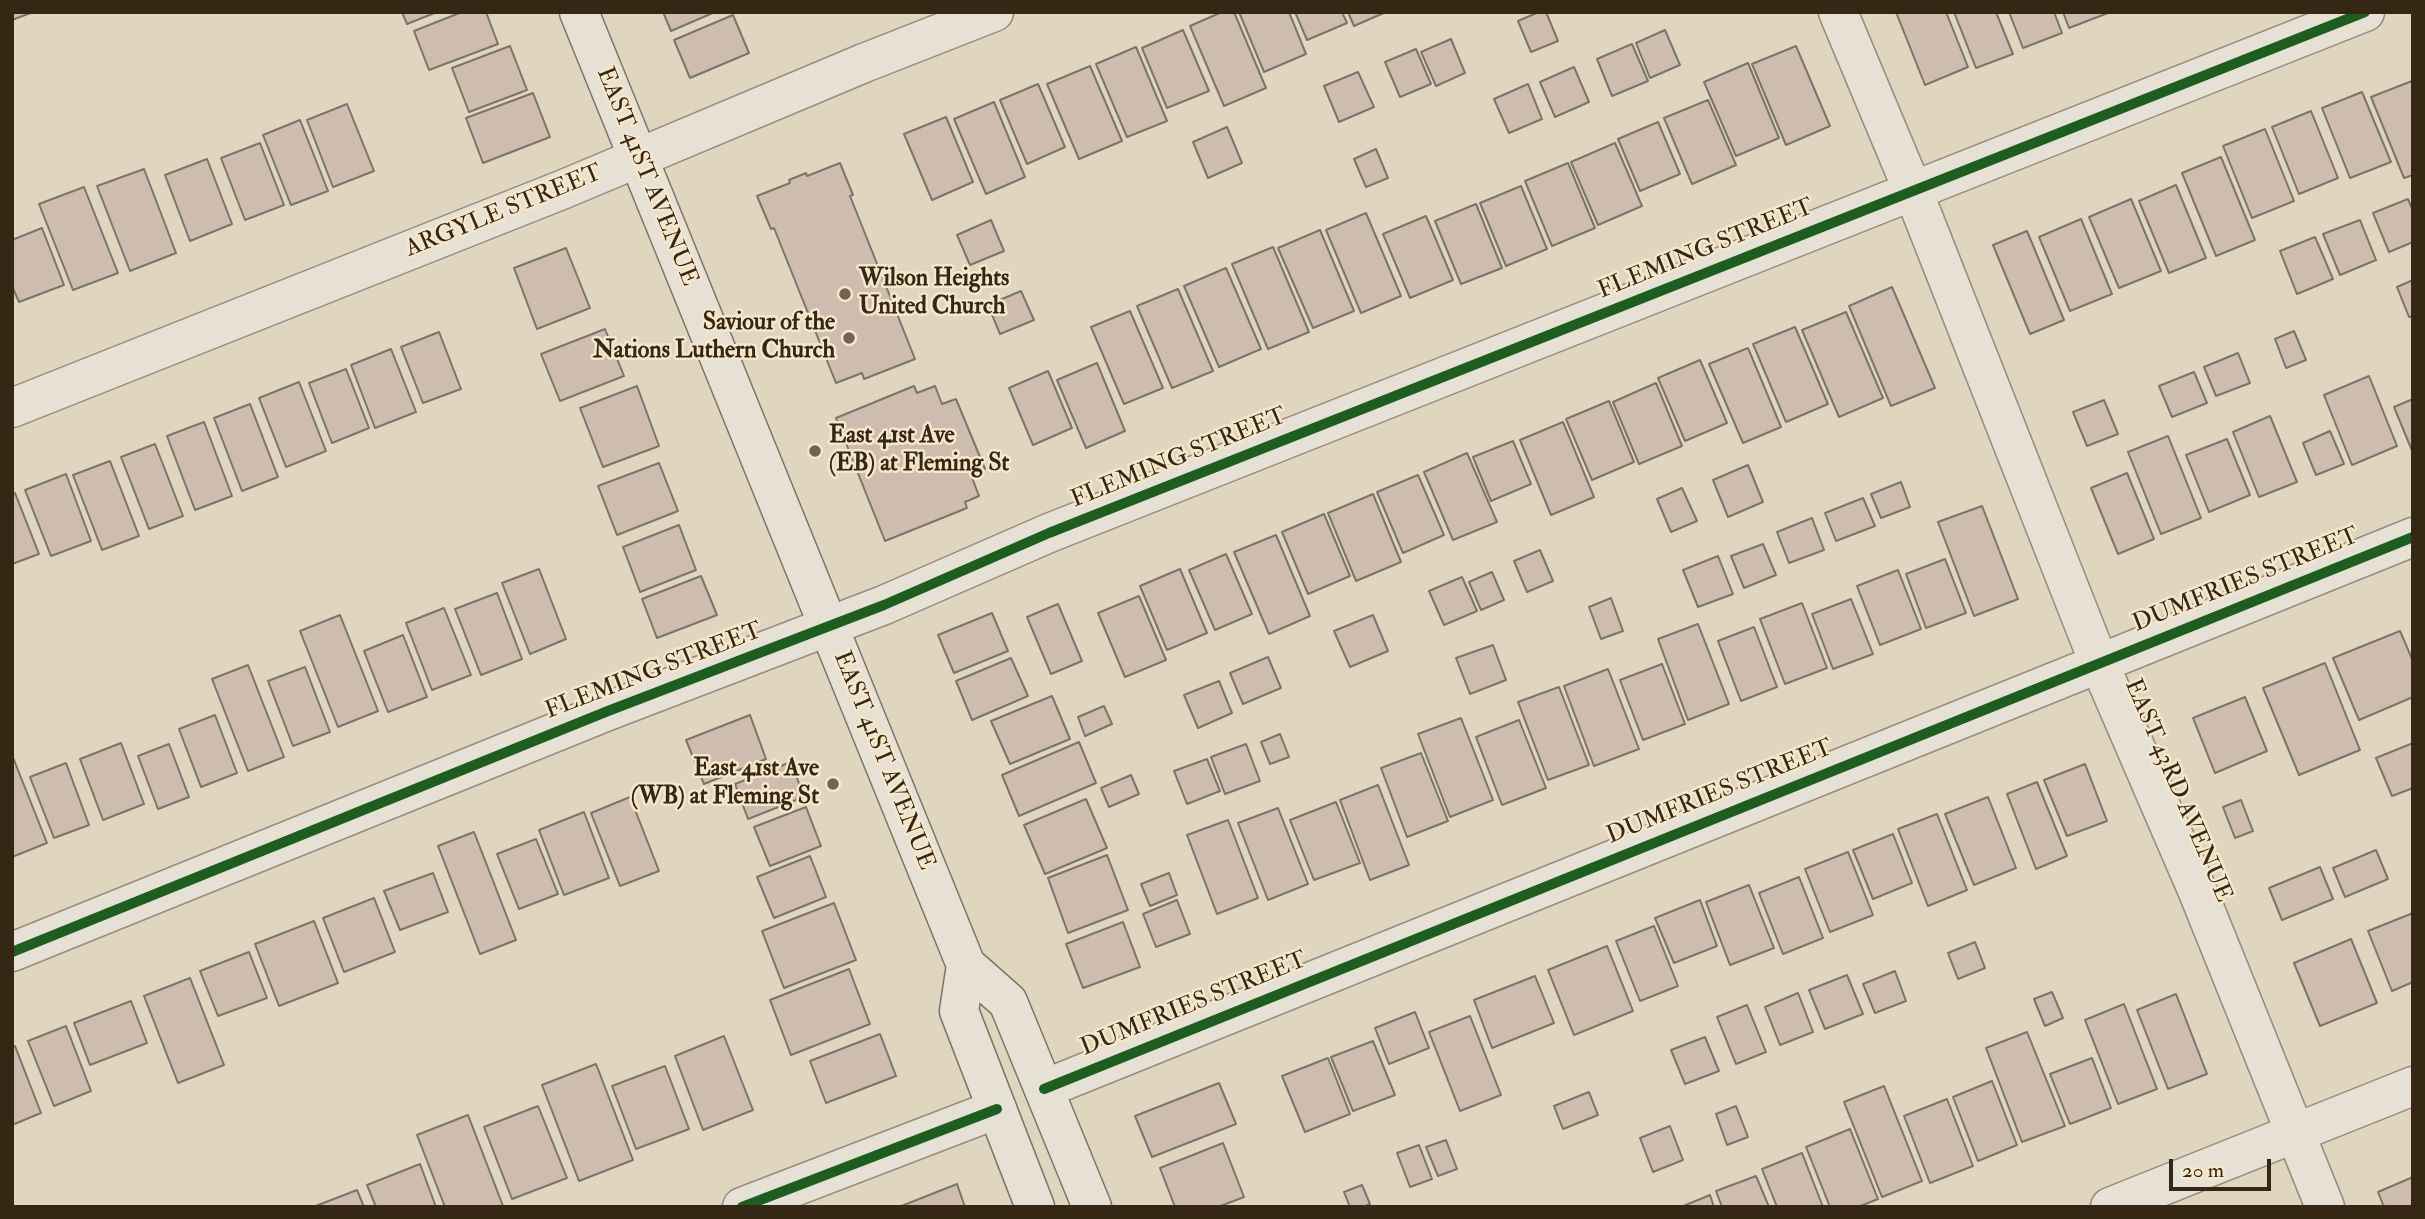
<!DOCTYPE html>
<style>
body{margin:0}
#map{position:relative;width:2425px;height:1219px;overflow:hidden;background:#e0d5be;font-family:"IM FELL Double Pica",serif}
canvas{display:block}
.frame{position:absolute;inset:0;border:14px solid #362715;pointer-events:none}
.scale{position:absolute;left:2169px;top:1159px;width:102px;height:32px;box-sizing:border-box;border:4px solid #362715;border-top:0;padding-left:9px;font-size:21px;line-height:24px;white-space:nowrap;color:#362715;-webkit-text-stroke:5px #f5e7cb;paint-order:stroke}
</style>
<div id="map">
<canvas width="2425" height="1219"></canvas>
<div class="frame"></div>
<div class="scale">20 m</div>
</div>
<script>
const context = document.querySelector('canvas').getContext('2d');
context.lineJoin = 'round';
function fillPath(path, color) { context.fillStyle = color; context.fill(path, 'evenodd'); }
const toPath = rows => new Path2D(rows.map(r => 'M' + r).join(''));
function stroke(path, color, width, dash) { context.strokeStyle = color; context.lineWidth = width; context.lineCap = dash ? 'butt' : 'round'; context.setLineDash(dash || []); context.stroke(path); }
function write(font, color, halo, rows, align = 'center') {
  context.font = font + ' "IM FELL Double Pica",serif'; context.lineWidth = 5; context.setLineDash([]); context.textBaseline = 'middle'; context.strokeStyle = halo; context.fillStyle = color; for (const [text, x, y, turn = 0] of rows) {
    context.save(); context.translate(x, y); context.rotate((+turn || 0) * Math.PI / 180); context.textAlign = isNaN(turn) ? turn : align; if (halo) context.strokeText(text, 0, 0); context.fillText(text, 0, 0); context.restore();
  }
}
const building = toPath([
 [12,12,33,12,12,20,12,12],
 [402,12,437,12,407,24,402,12],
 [462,12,486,12,498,44,429,70,414,31,462,12],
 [663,12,715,12,671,31,663,12],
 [1222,12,1234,12,1266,88,1224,106,1190,26,1222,12],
 [1239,12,1289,12,1306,54,1264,72,1239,12],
 [1295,12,1342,12,1347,23,1307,40,1295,12],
 [1348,12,1386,12,1354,26,1348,12],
 [1539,12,1546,12,1558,41,1531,52,1518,21,1539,12],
 [1896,12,1946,12,1968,67,1925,85,1896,12],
 [1954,12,1996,12,2013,54,1976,68,1954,12],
 [2009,12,2054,12,2062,33,2023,48,2009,12],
 [2063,12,2107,12,2108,13,2069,28,2063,12],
 [733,15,749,53,690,78,674,40,733,15],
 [1183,30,1209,91,1167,108,1142,48,1183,30],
 [1665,30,1680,65,1650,78,1636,43,1665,30],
 [1451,39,1465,73,1436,86,1421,52,1451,39],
 [1632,44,1648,81,1612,96,1597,59,1632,44],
 [510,46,527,90,469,112,452,68,510,46],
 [1796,46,1830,126,1786,145,1752,64,1796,46],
 [1136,47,1167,121,1127,137,1096,64,1136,47],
 [1416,49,1431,84,1400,97,1385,62,1416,49],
 [1748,63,1779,138,1736,156,1704,82,1748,63],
 [1090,66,1122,141,1079,159,1047,84,1090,66],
 [1574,67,1589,102,1555,117,1540,82,1574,67],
 [1358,72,1374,107,1339,122,1324,86,1358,72],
 [2412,81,2413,175,2404,178,2371,97,2412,81],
 [1038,84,1065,147,1027,164,1000,100,1038,84],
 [1528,84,1542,119,1509,133,1494,99,1528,84],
 [2362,92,2391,162,2350,178,2322,108,2362,92],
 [533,93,550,137,483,163,466,118,533,93],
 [1708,100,1736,165,1692,184,1664,118,1708,100],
 [994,102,1025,177,986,194,954,119,994,102],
 [347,104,374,171,333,187,307,120,347,104],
 [2311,111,2338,178,2299,194,2272,127,2311,111],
 [946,117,973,182,932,200,904,134,946,117],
 [300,120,328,191,291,205,263,135,300,120],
 [1658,122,1680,174,1640,191,1618,139,1658,122],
 [1227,127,1242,163,1208,178,1193,142,1227,127],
 [2265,129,2294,201,2252,218,2223,146,2265,129],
 [260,143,284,205,245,220,221,158,260,143],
 [1615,143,1642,206,1598,225,1571,162,1615,143],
 [1376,149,1388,178,1366,187,1354,159,1376,149],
 [2221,157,2255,240,2216,256,2182,173,2221,157],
 [207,159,232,224,190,241,165,175,207,159],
 [840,163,853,195,850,196,915,359,864,379,862,373,836,383,774,228,771,229,757,196,790,183,789,180,806,173,807,176,840,163],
 [1568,163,1595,228,1552,246,1525,181,1568,163],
 [144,169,176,253,130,271,97,186,144,169],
 [2176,185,2206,258,2169,273,2139,201,2176,185],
 [1521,186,1547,249,1506,266,1480,203,1521,186],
 [84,187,118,273,73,290,39,204,84,187],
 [2131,199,2161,271,2119,288,2089,217,2131,199],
 [2408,199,2413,211,2413,242,2389,252,2373,213,2408,199],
 [1476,204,1502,268,1461,284,1435,221,1476,204],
 [1366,213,1401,296,1361,313,1326,230,1366,213],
 [1426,216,1453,280,1410,298,1383,234,1426,216],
 [2081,219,2112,294,2070,311,2039,237,2081,219],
 [991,220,1004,251,970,265,957,235,991,220],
 [2360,220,2376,260,2340,275,2323,234,2360,220],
 [42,228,64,285,19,302,12,286,12,240,42,228],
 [1320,230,1354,311,1313,328,1278,248,1320,230],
 [2027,231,2064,320,2030,334,1993,245,2027,231],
 [2315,237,2333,279,2297,294,2280,251,2315,237],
 [1273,247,1309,332,1268,349,1232,264,1273,247],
 [566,248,590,308,537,329,514,268,566,248],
 [1226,268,1261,349,1219,367,1184,286,1226,268],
 [2413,280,2413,316,2409,317,2397,287,2413,280],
 [1892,287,1935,388,1891,406,1849,306,1892,287],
 [1178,289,1213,371,1172,388,1137,306,1178,289],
 [1021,291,1034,320,1000,334,988,305,1021,291],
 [1130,311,1163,388,1124,404,1091,327,1130,311],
 [1846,312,1883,398,1839,417,1802,330,1846,312],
 [1795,327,1828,404,1786,422,1753,344,1795,327],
 [605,329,624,376,560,401,541,354,605,329],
 [2294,331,2306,360,2286,368,2275,339,2294,331],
 [439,332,461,389,423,403,401,347,439,332],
 [1748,348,1781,427,1743,443,1709,364,1748,348],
 [391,349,416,412,375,428,351,365,391,349],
 [2238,353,2250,383,2216,396,2204,367,2238,353],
 [1700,360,1727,423,1685,441,1658,378,1700,360],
 [1097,363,1125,431,1086,448,1057,380,1097,363],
 [346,369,369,428,332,443,309,383,346,369],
 [1048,371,1072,428,1033,445,1009,388,1048,371],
 [2194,372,2207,403,2172,417,2159,386,2194,372],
 [2369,376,2397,446,2352,465,2324,395,2369,376],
 [299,382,326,451,286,467,259,398,299,382],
 [1656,383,1682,446,1639,464,1613,402,1656,383],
 [637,386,659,446,603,467,580,408,637,386],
 [914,386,917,393,935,386,942,404,956,399,985,469,971,475,979,496,965,502,967,508,885,541,836,418,914,386],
 [2413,399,2413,453,2394,407,2413,399],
 [2104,400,2118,434,2087,446,2073,412,2104,400],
 [1609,401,1634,462,1592,480,1566,419,1609,401],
 [250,404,278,477,242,491,214,418,250,404],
 [2270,416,2297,482,2259,497,2233,432,2270,416],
 [204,422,232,496,195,510,167,436,204,422],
 [1563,422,1594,497,1551,515,1520,440,1563,422],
 [2330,431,2344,464,2316,475,2303,443,2330,431],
 [2168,436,2201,518,2161,534,2128,452,2168,436],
 [2227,439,2250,495,2209,512,2186,455,2227,439],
 [1513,441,1531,484,1491,501,1473,457,1513,441],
 [155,444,183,516,149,529,121,457,155,444],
 [1467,453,1497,522,1453,540,1424,472,1467,453],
 [110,461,139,536,102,550,73,475,110,461],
 [659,463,678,511,617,535,598,486,659,463],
 [1748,465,1763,502,1728,517,1713,480,1748,465],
 [2127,473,2154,539,2118,554,2091,488,2127,473],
 [66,474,91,541,51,556,25,490,66,474],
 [1418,475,1444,535,1403,553,1377,492,1418,475],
 [1901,482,1910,507,1881,518,1871,494,1901,482],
 [1682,488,1697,521,1671,532,1657,499,1682,488],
 [15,493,39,554,12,564,12,494,15,493],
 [1373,494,1401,562,1356,581,1328,513,1373,494],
 [1863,498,1875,526,1836,541,1825,513,1863,498],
 [1982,506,2018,599,1974,616,1938,522,1982,506],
 [1324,514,1350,576,1308,594,1282,532,1324,514],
 [1812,518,1824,550,1789,563,1777,532,1812,518],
 [679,525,696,570,640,592,623,547,679,525],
 [1276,535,1310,616,1269,634,1234,552,1276,535],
 [1763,544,1776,575,1744,588,1731,556,1763,544],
 [1540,550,1553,581,1527,592,1514,561,1540,550],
 [1226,554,1252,614,1215,630,1189,570,1226,554],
 [1718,556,1733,594,1698,607,1683,570,1718,556],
 [1945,559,1966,613,1926,628,1906,574,1945,559],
 [539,569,566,639,530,654,502,583,539,569],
 [1180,569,1207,633,1167,650,1140,586,1180,569],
 [1898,570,1921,629,1880,645,1857,586,1898,570],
 [1492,572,1504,600,1481,610,1469,582,1492,572],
 [701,576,717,615,657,638,642,599,701,576],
 [1462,577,1477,611,1444,625,1429,591,1462,577],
 [497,593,522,659,481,675,455,609,497,593],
 [1139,596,1166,660,1125,677,1098,613,1139,596],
 [1611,598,1623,631,1601,639,1589,607,1611,598],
 [1851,599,1873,654,1833,669,1812,614,1851,599],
 [1802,603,1827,668,1785,684,1760,619,1802,603],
 [1058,604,1082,661,1051,674,1027,617,1058,604],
 [444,608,471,675,432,690,406,623,444,608],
 [992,613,1008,651,954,673,938,635,992,613],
 [340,615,378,711,338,727,300,631,340,615],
 [1373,615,1388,651,1350,667,1334,631,1373,615],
 [1698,624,1729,704,1688,720,1658,639,1698,624],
 [1754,627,1777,687,1741,701,1718,641,1754,627],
 [2400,631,2413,661,2413,697,2359,720,2333,658,2400,631],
 [403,635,427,697,388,712,364,651,403,635],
 [1493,645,1506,680,1470,694,1456,658,1493,645],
 [1268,657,1281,688,1243,704,1230,673,1268,657],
 [1011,658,1028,696,972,720,956,681,1011,658],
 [2325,663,2360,750,2299,775,2263,688,2325,663],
 [1662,664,1685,724,1643,740,1620,680,1662,664],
 [248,665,284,757,248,771,212,679,248,665],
 [305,667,330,732,293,746,268,681,305,667],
 [1608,669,1639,749,1594,766,1564,686,1608,669],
 [1219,681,1232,713,1198,728,1184,695,1219,681],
 [1559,687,1589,765,1548,780,1518,702,1559,687],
 [1052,696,1070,739,1010,764,991,721,1052,696],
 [2245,697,2267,751,2215,773,2193,718,2245,697],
 [1104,706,1112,724,1085,736,1078,717,1104,706],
 [215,715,237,773,201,787,179,729,215,715],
 [750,715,766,759,704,784,686,740,750,715],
 [1461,718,1493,800,1450,817,1418,734,1461,718],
 [1519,720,1546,788,1502,805,1476,737,1519,720],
 [1280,734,1289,757,1270,764,1261,742,1280,734],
 [1079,742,1096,783,1019,816,1002,775,1079,742],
 [121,743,144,804,103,820,80,759,121,743],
 [2413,743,2413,788,2392,796,2376,758,2413,743],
 [169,744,189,797,158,809,138,756,169,744],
 [1246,744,1260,781,1225,794,1211,757,1246,744],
 [1421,753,1448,821,1407,837,1381,768,1421,753],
 [12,755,47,843,12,857,12,755],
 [1207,759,1220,791,1187,804,1174,771,1207,759],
 [791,762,804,797,748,819,735,784,791,762],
 [66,763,89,825,54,838,30,777,66,763],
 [2085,764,2107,821,2067,836,2044,780,2085,764],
 [1131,775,1139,794,1109,807,1101,788,1131,775],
 [2037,782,2067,856,2036,869,2007,794,2037,782],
 [1378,785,1409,865,1370,880,1340,800,1378,785],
 [630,797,659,871,620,886,591,813,630,797],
 [1988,797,2016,868,1974,885,1945,814,1988,797],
 [1086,799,1107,848,1045,874,1024,825,1086,799],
 [2241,800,2253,831,2235,838,2223,807,2241,800],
 [1336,802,1360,863,1314,880,1290,820,1336,802],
 [806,807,821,846,770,866,754,827,806,807],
 [1278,808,1308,884,1268,900,1238,823,1278,808],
 [584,812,609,878,564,895,539,830,584,812],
 [1937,814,1967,890,1928,906,1898,829,1937,814],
 [1228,820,1258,898,1217,914,1187,835,1228,820],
 [474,832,516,940,480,954,438,846,474,832],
 [1893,834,1912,883,1873,899,1853,850,1893,834],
 [536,839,558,894,519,909,497,854,536,839],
 [2376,850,2388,879,2345,897,2333,868,2376,850],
 [1848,852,1873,915,1830,932,1805,869,1848,852],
 [1107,855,1128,910,1068,933,1048,878,1107,855],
 [810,856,826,897,774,918,757,877,810,856],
 [2320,867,2333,899,2282,920,2269,888,2320,867],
 [433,873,448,912,400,930,384,891,433,873],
 [1169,873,1177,895,1150,906,1141,884,1169,873],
 [1799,877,1823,938,1783,954,1759,893,1799,877],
 [1749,885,1774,948,1730,965,1706,902,1749,885],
 [374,898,395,952,344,972,323,918,374,898],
 [1177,900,1190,934,1156,947,1143,914,1177,900],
 [1700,900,1717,946,1674,963,1655,918,1700,900],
 [834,903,856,960,784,988,762,931,834,903],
 [2413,913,2413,982,2392,991,2368,931,2413,913],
 [314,921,338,983,279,1006,255,944,314,921],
 [1123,922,1140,967,1083,988,1066,944,1123,922],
 [1654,926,1678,986,1640,1001,1616,941,1654,926],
 [2351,939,2377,1003,2320,1026,2294,963,2351,939],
 [1975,942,1985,968,1958,979,1948,953,1975,942],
 [1607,946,1633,1011,1574,1035,1548,970,1607,946],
 [249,952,267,998,218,1016,200,971,249,952],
 [849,969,870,1024,791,1055,770,1000,849,969],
 [1895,971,1906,1001,1875,1013,1863,984,1895,971],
 [1847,975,1863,1014,1825,1029,1809,990,1847,975],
 [1535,976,1554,1023,1492,1048,1474,1000,1535,976],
 [190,978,224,1065,178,1083,144,996,190,978],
 [2052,992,2063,1018,2045,1026,2034,999,2052,992],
 [1798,993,1813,1032,1780,1045,1765,1007,1798,993],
 [2176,994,2207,1074,2168,1089,2137,1010,2176,994],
 [131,1001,147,1043,90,1065,74,1023,131,1001],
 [2124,1004,2157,1089,2118,1104,2085,1020,2124,1004],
 [1747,1005,1766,1052,1736,1064,1717,1017,1747,1005],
 [1415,1012,1429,1048,1389,1064,1375,1028,1415,1012],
 [1470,1016,1501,1095,1460,1111,1429,1032,1470,1016],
 [66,1026,91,1091,54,1106,28,1041,66,1026],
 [2027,1032,2065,1126,2022,1142,1986,1048,2027,1032],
 [880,1034,896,1076,826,1103,810,1061,880,1034],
 [724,1036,753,1110,703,1130,675,1056,724,1036],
 [1705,1037,1719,1071,1685,1084,1671,1050,1705,1037],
 [1373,1041,1395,1095,1353,1111,1331,1057,1373,1041],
 [15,1046,41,1113,12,1125,12,1047,15,1046],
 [1328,1058,1350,1114,1305,1132,1282,1076,1328,1058],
 [2092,1058,2111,1108,2070,1124,2050,1074,2092,1058],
 [596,1064,633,1160,579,1181,542,1085,596,1064],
 [665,1066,689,1129,636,1149,612,1086,665,1066],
 [1992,1081,2017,1145,1978,1161,1953,1097,1992,1081],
 [1219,1083,1236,1124,1152,1157,1135,1116,1219,1083],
 [1884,1086,1922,1181,1882,1197,1844,1102,1884,1086],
 [1589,1092,1598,1115,1563,1129,1554,1106,1589,1092],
 [1947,1099,1973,1166,1930,1183,1904,1116,1947,1099],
 [538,1106,567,1178,512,1199,484,1127,538,1106],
 [1736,1106,1748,1137,1727,1145,1716,1114,1736,1106],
 [468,1115,503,1206,501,1207,445,1207,417,1135,468,1115],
 [1670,1126,1683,1160,1653,1172,1640,1138,1670,1126],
 [1850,1129,1878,1199,1858,1207,1830,1207,1806,1147,1850,1129],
 [1446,1140,1457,1169,1438,1176,1426,1147,1446,1140],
 [1223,1143,1244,1197,1218,1207,1175,1207,1160,1168,1223,1143],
 [1419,1145,1432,1179,1410,1187,1397,1153,1419,1145],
 [1802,1153,1823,1207,1777,1207,1762,1169,1802,1153],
 [420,1164,436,1207,376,1207,367,1185,420,1164],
 [1756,1176,1769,1207,1722,1207,1716,1191,1756,1176],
 [2413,1177,2413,1207,2384,1207,2378,1192,2413,1177],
 [957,1184,965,1207,899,1207,957,1184],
 [1362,1185,1370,1204,1363,1207,1350,1207,1344,1192,1362,1185],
 [357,1190,364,1207,313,1207,357,1190],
 [1710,1195,1714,1207,1681,1207,1710,1195]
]);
fillPath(building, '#cebdaf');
stroke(building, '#7c7567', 2);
const minor = toPath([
 [1838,12,1913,191,2099,663,2198,892,2325,1207],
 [12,408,564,189,864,63,994,12],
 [12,952,608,711,884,605,1049,533,2365,12],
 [1044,1089,2413,537],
 [742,1207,997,1109],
 [2110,1207,2413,1086]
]);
const secondary = toPath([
 [579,12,966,965,1008,1002,1092,1207],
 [966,965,959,1011,1035,1207]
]);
stroke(minor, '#958c7e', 41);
stroke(secondary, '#7c7567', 41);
stroke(minor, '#e6e0d5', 38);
stroke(secondary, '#e6e0d5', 38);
stroke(toPath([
 [12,952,608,711,884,605,1049,533,2365,12],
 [1044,1089,2413,537],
 [742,1207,997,1109]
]), '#1b5e20', 10);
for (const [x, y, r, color] of [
 [845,294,7,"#726450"],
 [849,338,7,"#726450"],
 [815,451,7,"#726450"],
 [833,784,7,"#726450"]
]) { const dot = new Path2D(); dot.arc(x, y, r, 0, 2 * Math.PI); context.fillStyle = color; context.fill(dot); stroke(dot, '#f5e7cb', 2.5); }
write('24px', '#362715', '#f5e7cb', [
 ["EAST 41ST AVENUE",646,177,68],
 ["ARGYLE STREET",504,212,-22],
 ["FLEMING STREET",1706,250,-22],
 ["FLEMING STREET",1179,459,-22],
 ["DUMFRIES STREET",2246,581,-22],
 ["FLEMING STREET",654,672,-21],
 ["EAST 41ST AVENUE",883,761,68],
 ["EAST 43RD AVENUE",2177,791,67],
 ["DUMFRIES STREET",1720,793,-22],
 ["DUMFRIES STREET",1194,1005,-22]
]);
write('bold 24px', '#362715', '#f5e7cb', [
 ["Wilson Heights",859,280],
 ["United Church",859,308],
 ["Saviour of the",835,324,"right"],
 ["Nations Luthern Church",835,352,"right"],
 ["East 41st Ave",829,437],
 ["(EB) at Fleming St",829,465],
 ["East 41st Ave",819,770,"right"],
 ["(WB) at Fleming St",819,798,"right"]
], 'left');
</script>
